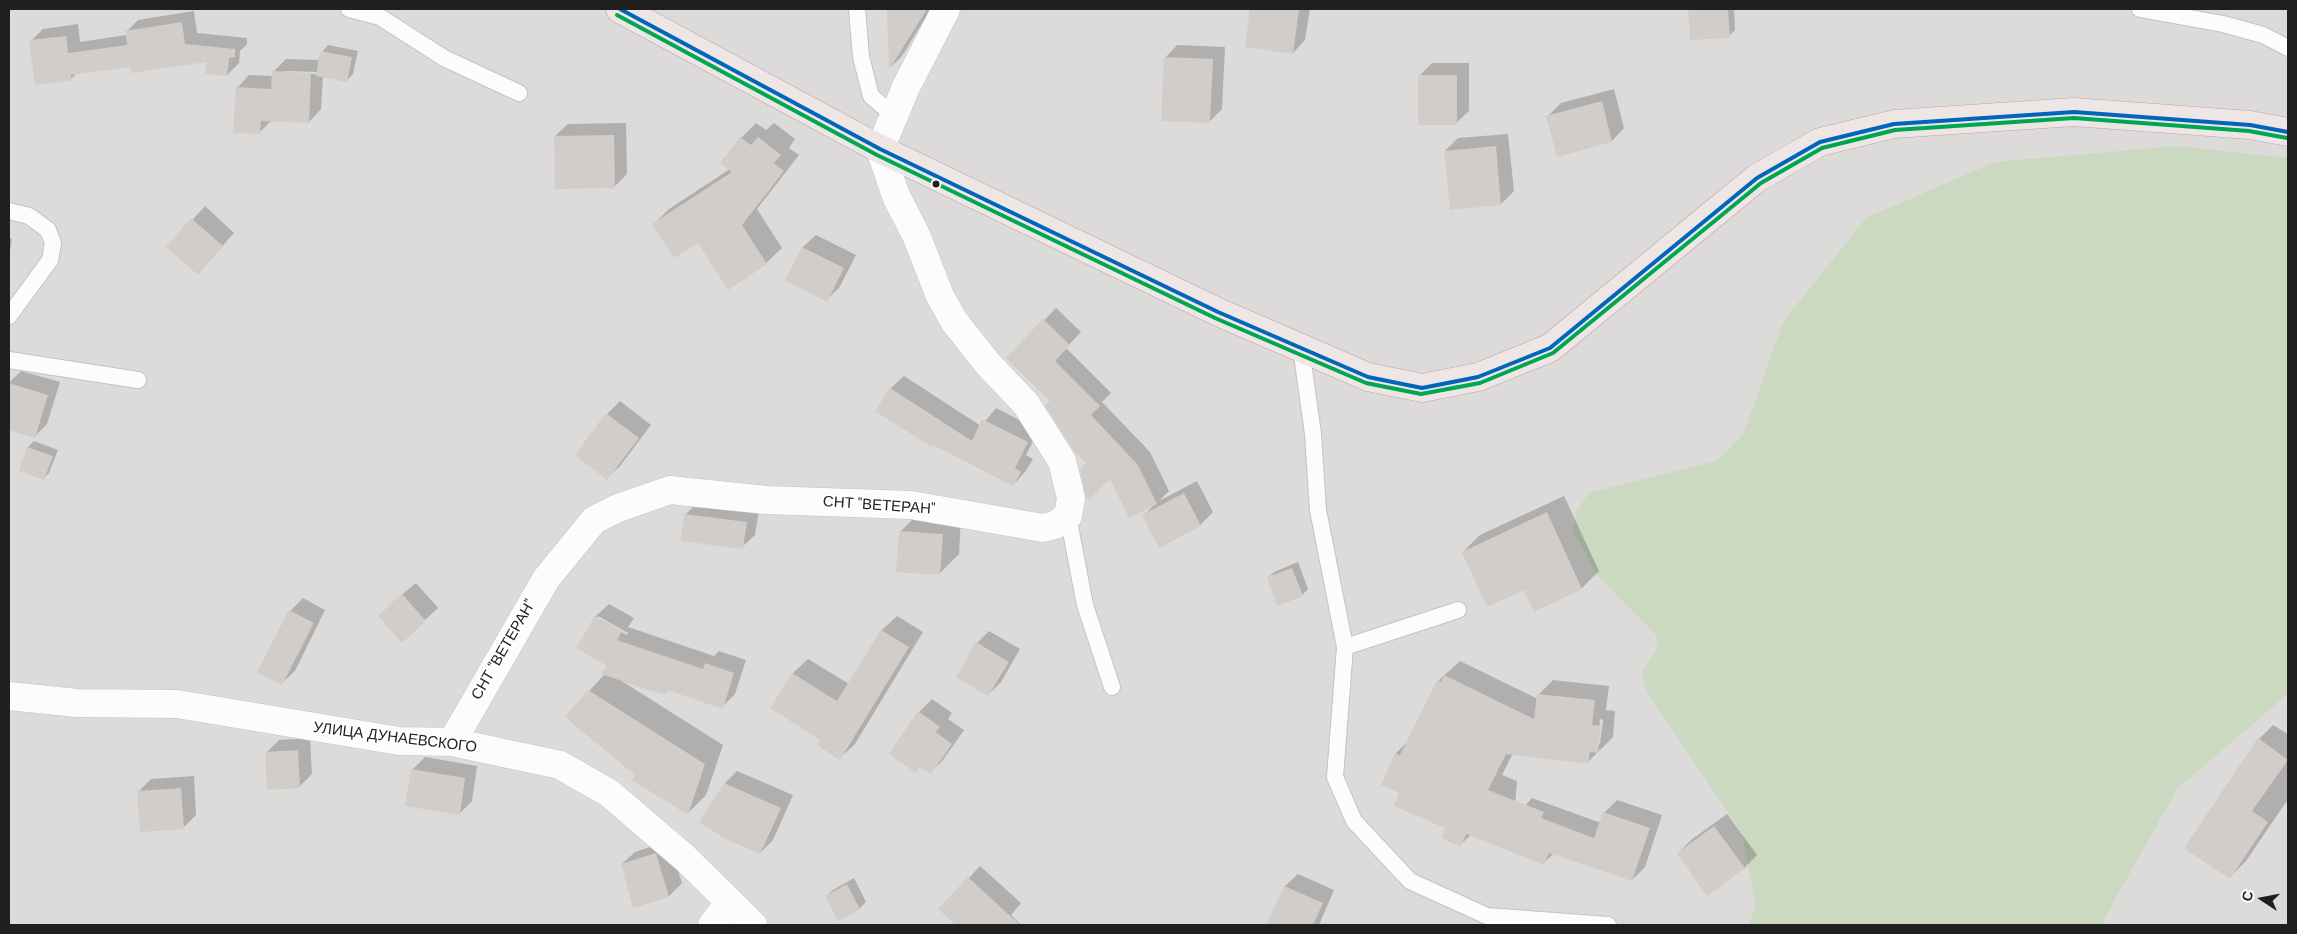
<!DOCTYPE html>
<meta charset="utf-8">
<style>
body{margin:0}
#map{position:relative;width:2297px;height:934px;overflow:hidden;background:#edebe8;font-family:"DM Sans",sans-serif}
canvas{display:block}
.frame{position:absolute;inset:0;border:10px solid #1f1f1f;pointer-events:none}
.north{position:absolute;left:2237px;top:874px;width:50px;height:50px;-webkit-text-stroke:4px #fff;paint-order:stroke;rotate:281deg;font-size:14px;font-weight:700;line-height:20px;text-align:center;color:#1f1f1f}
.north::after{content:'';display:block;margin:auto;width:18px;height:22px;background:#1f1f1f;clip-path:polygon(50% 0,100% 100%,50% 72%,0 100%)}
</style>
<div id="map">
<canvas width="2297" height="934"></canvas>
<div class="frame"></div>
<div class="north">С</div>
</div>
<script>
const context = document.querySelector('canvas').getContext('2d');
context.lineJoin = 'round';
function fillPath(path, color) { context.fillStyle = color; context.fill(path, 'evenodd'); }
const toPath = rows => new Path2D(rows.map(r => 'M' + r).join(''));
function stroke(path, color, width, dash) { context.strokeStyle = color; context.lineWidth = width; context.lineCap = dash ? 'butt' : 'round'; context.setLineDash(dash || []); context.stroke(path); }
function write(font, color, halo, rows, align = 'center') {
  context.font = font + ' "DM Sans",sans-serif'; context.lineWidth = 4; context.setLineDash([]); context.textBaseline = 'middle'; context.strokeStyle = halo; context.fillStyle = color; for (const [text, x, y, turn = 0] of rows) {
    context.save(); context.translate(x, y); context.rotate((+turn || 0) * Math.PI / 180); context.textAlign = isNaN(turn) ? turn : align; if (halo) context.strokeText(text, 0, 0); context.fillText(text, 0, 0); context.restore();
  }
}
fillPath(toPath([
 [9,9,2288,9,2288,925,9,925]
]), '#dcdbd9');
fillPath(toPath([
 [2177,146,2288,158,2288,694,2177,789,2105,917,2104,925,1749,925,1756,906,1742,833,1647,692,1641,673,1657,650,1656,635,1597,575,1573,531,1576,512,1589,493,1717,461,1744,433,1783,322,1866,218,1995,162]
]), '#cad9bf');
fillPath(toPath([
 [889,9,931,9,902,56,890,68],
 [1251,9,1310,9,1305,40,1293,53,1246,46],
 [1690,9,1734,9,1735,30,1729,36,1691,39],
 [194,11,197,33,247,38,247,44,240,51,239,63,227,75,207,60,131,66,77,73,71,79,31,41,43,29,78,24,80,42,126,35,126,32,138,20],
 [328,45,358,51,353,74,347,80,323,76,321,109,309,122,272,120,259,133,237,88,249,75,273,76,273,72,286,59,320,60,322,52],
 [284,71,317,72,317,74,284,73],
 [1177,45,1225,47,1222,109,1209,122,1165,58],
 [1432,63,1469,63,1469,111,1456,123,1419,76],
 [1614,89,1624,128,1612,141,1548,116,1561,103],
 [626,123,627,174,614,187,555,136,568,124],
 [756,123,766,130,774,123,795,139,789,148,799,155,757,209,782,248,766,263,728,288,698,241,654,224,669,209,730,169,741,138],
 [1508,134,1514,191,1501,204,1445,151,1458,138],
 [205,206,234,233,210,260,168,247],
 [816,235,856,255,839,288,826,300,786,280,803,247],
 [9,238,12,239,9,258],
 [1056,308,1081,332,1066,348,1111,393,1102,402,1150,452,1169,491,1159,501,1197,481,1213,512,1200,525,1144,515,1154,505,1088,463,1052,401,1008,358],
 [21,371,60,382,47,424,34,437,9,429,9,383],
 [904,376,981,426,996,408,1039,430,1026,455,1033,459,1025,472,1013,485,877,410,891,388],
 [620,401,651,425,620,466,607,478,607,414],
 [34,441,58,450,49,473,43,479,20,471,28,447],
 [1564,496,1599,571,1582,588,1463,552,1480,535],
 [698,502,759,510,755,535,742,547,685,515],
 [919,513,961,516,959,554,940,573,900,532],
 [1298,562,1308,589,1302,595,1268,578,1274,572],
 [416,583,438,608,425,620,392,603],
 [303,598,325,610,295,671,282,683,290,611],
 [609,604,634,618,628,627,714,656,719,651,746,660,735,694,722,707,669,689,664,694,620,680,723,745,706,795,688,813,637,775,589,691,605,674,609,665,578,647,596,616],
 [598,616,628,633,627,635,598,619],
 [897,616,923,632,855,744,840,758,821,739,771,708,793,673,808,659,849,684,882,630],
 [989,631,1020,649,1001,682,988,695,977,643],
 [1460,661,1538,699,1538,695,1553,680,1609,686,1606,710,1615,711,1613,737,1587,763,1513,753,1502,775,1517,781,1513,832,1471,835,1460,845,1447,827,1401,793,1383,785,1396,753,1408,741,1438,681],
 [1600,719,1603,720,1600,743,1598,746],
 [932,699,952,713,948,719,964,730,943,760,930,773,921,766,916,771,919,712],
 [2273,725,2288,734,2288,803,2286,802,2246,861,2230,877,2257,741],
 [310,738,312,774,299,787,267,752,279,740],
 [425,757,477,766,472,801,459,814,412,770],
 [737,771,793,795,773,840,760,853,725,783],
 [194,776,196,815,183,828,138,792,151,779],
 [1532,798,1601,823,1604,813,1617,800,1662,815,1645,867,1632,880,1554,853,1544,863,1520,811],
 [1727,814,1757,855,1744,868,1678,853,1691,840],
 [668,841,682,883,669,896,634,906,622,864,635,852],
 [980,866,1021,903,1011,915,1021,925,958,925,940,909],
 [1298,874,1334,890,1319,925,1279,925,1269,921,1285,886],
 [854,878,866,902,860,908,838,919,826,896,833,890]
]), '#0003');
fillPath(toPath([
 [887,9,927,9,889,70],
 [1250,9,1299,9,1293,54,1245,47],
 [1688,9,1728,9,1730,38,1690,40],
 [182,22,185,44,235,49,235,57,229,58,227,76,205,74,206,62,131,73,130,67,71,75,71,81,35,85,29,40,66,36,68,53,127,45,125,31],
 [320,51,352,57,347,82,316,76],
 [1164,57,1213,59,1210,123,1161,121],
 [272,71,311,73,309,123,261,121,260,134,233,133,236,87,271,89],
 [1418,75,1457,75,1457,125,1418,125],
 [1602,101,1612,142,1557,157,1546,116],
 [614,135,615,188,555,189,554,136],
 [740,137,751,145,758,137,781,155,774,163,784,171,742,225,767,264,728,290,698,243,674,258,652,224,732,172,720,163],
 [1496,146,1501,205,1450,210,1444,151],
 [191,218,223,246,198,275,166,247],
 [802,247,844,268,827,302,785,280],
 [1043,319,1070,345,1055,361,1100,406,1091,415,1138,465,1157,504,1129,518,1110,479,1089,500,1086,497,1080,469,1086,463,1074,451,1045,405,1050,401,1006,358],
 [9,383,48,395,35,438,9,430],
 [890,388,972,441,982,419,1028,442,1015,468,1021,472,1013,486,933,445,932,447,875,411],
 [606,413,639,438,607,480,575,455],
 [27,447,53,456,44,480,19,471],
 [1184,493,1201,526,1159,548,1142,515],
 [1547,512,1582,589,1534,612,1524,590,1487,607,1462,552],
 [684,514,747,522,743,549,681,541],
 [899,531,943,534,940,575,896,572],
 [1292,568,1303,596,1277,606,1267,577],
 [402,594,426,621,402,643,378,616],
 [289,610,314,623,282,685,257,672],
 [595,616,622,631,617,640,703,669,705,663,734,673,723,709,667,690,665,695,601,674,607,666,576,648],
 [881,630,909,647,840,760,817,745,820,740,770,708,792,673,837,701],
 [976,642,1009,662,988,696,956,677],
 [1444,675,1534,719,1537,694,1595,700,1592,725,1601,726,1598,753,1590,752,1588,764,1506,754,1488,790,1544,812,1541,818,1594,838,1603,812,1650,828,1632,881,1549,853,1544,865,1466,834,1461,847,1441,838,1445,828,1394,806,1399,793,1381,785,1395,753,1400,755,1437,680,1441,682],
 [588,690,705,764,688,815,632,780,635,775,565,717],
 [918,711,940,727,936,732,952,744,931,774,920,767,916,773,889,754],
 [2258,738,2288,760,2252,811,2268,822,2230,879,2184,848],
 [298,750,300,788,267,790,265,752],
 [411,769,465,778,460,815,405,806],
 [724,783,781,808,760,854,726,839,699,822],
 [181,788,184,829,140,832,137,791],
 [1714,826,1745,868,1707,896,1677,853],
 [656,853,669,897,633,908,621,864],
 [968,877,1020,925,956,925,938,909],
 [847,884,860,909,838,921,825,896],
 [1284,886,1323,903,1313,925,1266,925]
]), '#d0cdcb');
const service = toPath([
 [349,9,380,17,444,58,519,93],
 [857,9,861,57,871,96,894,116],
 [2140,9,2223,24,2263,35,2288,48],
 [9,211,29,216,48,230,53,243,50,260,9,316],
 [1301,348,1313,434,1318,510,1345,647,1458,610],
 [9,360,138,380],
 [1068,516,1085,605,1112,687],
 [1345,647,1335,777,1354,821,1410,881,1487,916,1608,925]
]);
const minor = toPath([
 [9,696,77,703,177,704,399,741,452,742,560,765,609,793,685,858,753,925],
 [452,742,546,579,594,520,618,508,670,490,766,500,911,505,1043,528,1055,525,1068,516,1071,498,1062,461,1026,404,988,364,954,321,940,296,916,235,896,196,880,149,906,87,946,9],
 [712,925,730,902]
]);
const trunk = toPath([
 [620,9,880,149,1218,312,1368,377,1422,388,1478,377,1550,348,1757,178,1820,142,1894,124,2074,112,2250,125,2288,132]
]);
stroke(service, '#c4c3c2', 18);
stroke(minor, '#c4c3c2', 29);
stroke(trunk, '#c0a1ac', 29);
stroke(service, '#fcfcfc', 16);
stroke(minor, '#fcfcfc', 28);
stroke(trunk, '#ede6e4', 28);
stroke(toPath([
 [620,9,880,149,1218,312,1368,377,1422,388,1478,377,1550,348,1757,178,1820,142,1894,124,2074,112,2250,125,2288,132]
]), '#0065bd', 4);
stroke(toPath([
 [617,15,877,155,1215,318,1366,383,1421,394,1480,383,1553,353,1761,183,1822,148,1895,130,2074,118,2249,131,2287,138]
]), '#00a651', 4);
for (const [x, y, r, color] of [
 [936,184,4.5,"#1f1f1f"]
]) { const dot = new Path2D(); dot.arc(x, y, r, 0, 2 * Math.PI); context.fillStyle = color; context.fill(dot); stroke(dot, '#fff', 2); }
write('15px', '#1f1f1f', '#fff', [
 ["СНТ \"ВЕТЕРАН\"",879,506,4],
 ["СНТ \"ВЕТЕРАН\"",504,650,-60],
 ["УЛИЦА ДУНАЕВСКОГО",395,738,7]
]);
</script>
